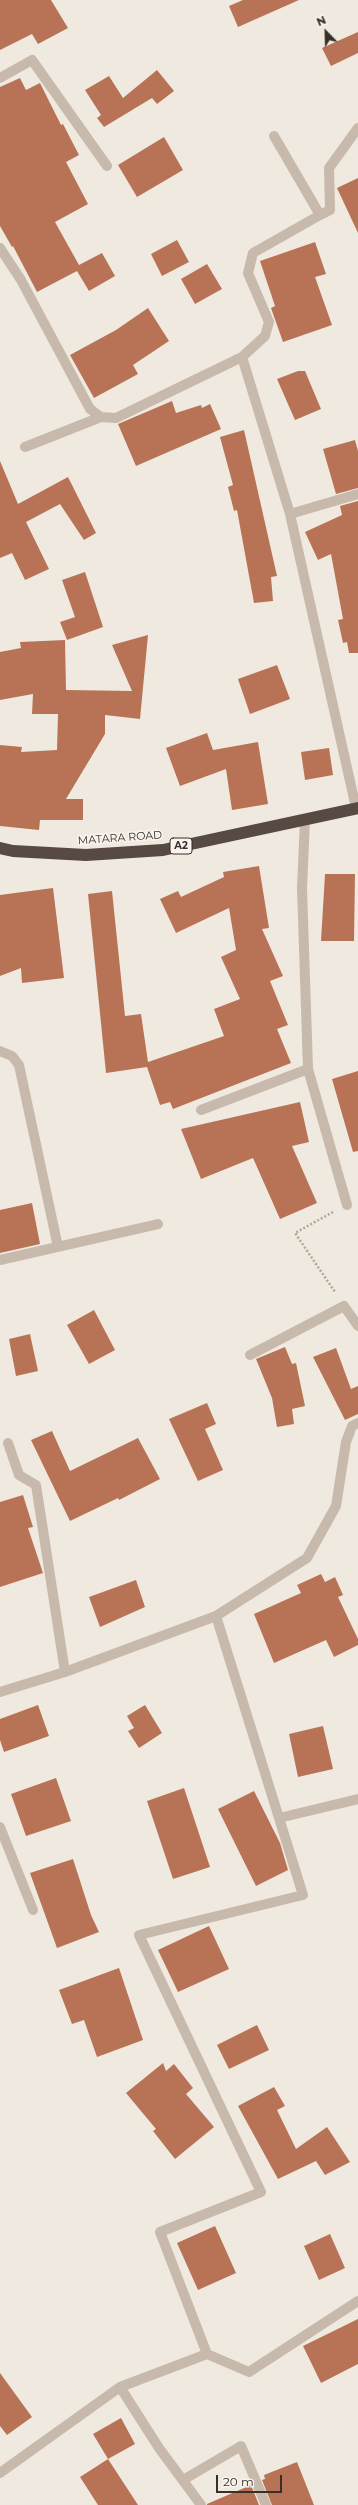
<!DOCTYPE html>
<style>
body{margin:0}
#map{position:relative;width:358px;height:2505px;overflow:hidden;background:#f0e9e0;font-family:Montserrat,sans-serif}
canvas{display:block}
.north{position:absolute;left:306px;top:12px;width:40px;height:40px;-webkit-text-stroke:3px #f8f3ec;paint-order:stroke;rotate:337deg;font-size:11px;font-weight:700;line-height:16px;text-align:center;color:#362f2b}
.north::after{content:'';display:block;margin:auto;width:14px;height:18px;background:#362f2b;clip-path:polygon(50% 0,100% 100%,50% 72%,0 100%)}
.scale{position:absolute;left:216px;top:2475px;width:66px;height:18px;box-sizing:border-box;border:2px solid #362f2b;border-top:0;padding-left:5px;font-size:12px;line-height:14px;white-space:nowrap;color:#362f2b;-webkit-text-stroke:3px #f8f3ec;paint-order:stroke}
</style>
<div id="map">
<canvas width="358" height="2505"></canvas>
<div class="north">N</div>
<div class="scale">20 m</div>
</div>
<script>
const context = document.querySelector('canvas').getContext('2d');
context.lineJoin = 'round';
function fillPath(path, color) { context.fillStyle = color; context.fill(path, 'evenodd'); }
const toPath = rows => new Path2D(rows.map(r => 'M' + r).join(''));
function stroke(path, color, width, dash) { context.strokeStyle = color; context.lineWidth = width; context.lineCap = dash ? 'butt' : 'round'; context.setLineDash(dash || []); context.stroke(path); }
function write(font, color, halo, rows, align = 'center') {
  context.font = font + ' Montserrat,sans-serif'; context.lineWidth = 3.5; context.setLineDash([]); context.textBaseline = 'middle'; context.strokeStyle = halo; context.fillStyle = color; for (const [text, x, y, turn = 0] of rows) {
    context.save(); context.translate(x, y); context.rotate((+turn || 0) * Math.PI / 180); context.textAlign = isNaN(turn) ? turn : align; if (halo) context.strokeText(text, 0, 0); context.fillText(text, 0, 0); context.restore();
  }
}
fillPath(toPath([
 [0,0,51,0,68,28,38,44,32,34,0,50],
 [243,0,299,0,238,27,229,6],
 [358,32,358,53,331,66,322,48],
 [157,70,174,91,157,104,152,98,104,127,97,118,101,115,85,90,109,76,123,98],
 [20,78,26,90,40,83,61,125,63,124,79,155,66,162,88,204,55,222,79,265,102,253,115,276,89,291,77,271,37,292,13,246,12,247,0,226,0,87],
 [164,137,183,170,137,197,118,165],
 [358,178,358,233,337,188],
 [177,240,189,262,162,276,151,254],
 [315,242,326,274,315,277,332,325,283,342,271,308,275,306,260,261],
 [207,264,222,289,195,304,181,279],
 [148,308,169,341,133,365,138,374,94,398,70,355,116,330],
 [298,371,305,371,321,409,295,420,277,379],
 [172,401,176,413,201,405,202,408,210,404,221,429,136,466,118,424],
 [244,430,277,576,271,577,273,601,254,603,237,510,234,511,228,487,233,485,220,437],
 [355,440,358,451,358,488,336,494,323,449],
 [0,461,18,504,68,477,96,533,84,540,60,504,26,522,49,569,25,580,12,553,0,558],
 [358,501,358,653,349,653,347,642,343,643,338,620,343,619,331,554,318,560,305,532,342,515,340,506],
 [85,572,103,627,67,640,60,622,75,617,62,580],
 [148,635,140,719,105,715,105,734,66,799,83,799,83,820,40,820,39,830,0,826,0,745,22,747,21,752,57,750,58,714,32,714,33,694,0,700,0,652,21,648,20,642,65,640,66,690,132,691,112,645],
 [277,665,290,699,250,714,238,679],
 [207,733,213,750,258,742,268,804,232,810,226,769,180,786,166,748],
 [329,748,333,775,305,780,301,752],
 [259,866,269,928,262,929,283,976,270,981,288,1025,277,1029,291,1063,173,1109,170,1102,160,1105,147,1067,106,1073,88,894,112,891,125,1016,141,1014,148,1062,224,1036,214,1009,240,999,221,957,236,950,229,908,176,933,160,899,178,891,181,897,224,877,223,872],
 [325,874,355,874,354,941,321,941],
 [53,888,64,978,22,983,21,968,0,976,0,895],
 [358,1071,358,1151,353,1152,332,1079],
 [300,1102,309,1142,292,1146,317,1203,280,1219,253,1158,201,1179,181,1129],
 [32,1203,40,1244,0,1253,0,1210],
 [94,1310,115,1350,89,1364,67,1325],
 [30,1334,38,1371,16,1376,9,1339],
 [285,1347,292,1364,296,1363,305,1406,292,1409,294,1424,277,1427,272,1398,256,1359],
 [336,1348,351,1389,358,1386,358,1414,345,1420,313,1357],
 [207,1403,216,1424,205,1429,223,1470,198,1481,169,1419],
 [52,1431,70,1471,138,1438,160,1479,119,1500,118,1498,70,1521,31,1440],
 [23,1495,33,1527,28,1528,43,1573,0,1587,0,1502],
 [321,1574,325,1582,335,1577,343,1595,338,1597,358,1639,358,1645,334,1657,326,1640,274,1663,254,1614,301,1593,297,1585],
 [136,1580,145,1607,100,1627,89,1597],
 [38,1705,49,1736,4,1752,0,1740,0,1719],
 [145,1705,162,1733,139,1748,128,1731,134,1728,127,1716],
 [323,1726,333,1769,298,1777,289,1734],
 [56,1778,71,1821,26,1836,11,1794],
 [184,1788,210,1867,173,1879,147,1801],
 [254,1791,280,1843,288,1870,256,1886,218,1809],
 [73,1859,91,1915,99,1932,57,1948,30,1873],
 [209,1926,229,1969,178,1992,158,1950],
 [119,1968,143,2040,97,2057,84,2020,72,2024,59,1990],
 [257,2025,269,2050,229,2069,217,2045],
 [163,2063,166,2071,174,2064,193,2088,186,2094,214,2127,175,2159,153,2131,156,2129,126,2093],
 [274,2087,285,2106,277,2110,296,2149,327,2127,350,2162,325,2175,316,2161,278,2179,238,2106],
 [215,2226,236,2273,198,2290,177,2243],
 [330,2234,345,2268,319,2280,304,2246],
 [358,2319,358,2364,321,2383,303,2346],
 [0,2373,32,2417,7,2435,0,2426],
 [121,2418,135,2444,108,2459,93,2434],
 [108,2459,138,2505,98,2505,80,2477],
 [297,2462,314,2505,272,2505,262,2480,265,2479,264,2475],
 [251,2485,259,2505,207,2505,207,2504]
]), '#b87356');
stroke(toPath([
 [333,1212,295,1233,335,1292]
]), '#b3a597', 2.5, [2, 2]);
stroke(toPath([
 [0,78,32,60,107,166],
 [274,136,320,215,253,253,248,273,269,322,265,336,242,357,290,514,356,808],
 [320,215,330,210,329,168,358,128],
 [0,248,21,280,90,409,101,417,116,418,242,357],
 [25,447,101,417],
 [290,514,358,494],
 [305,819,302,888,308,1069,347,1205],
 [0,1051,12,1056,19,1065,58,1247],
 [201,1110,308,1069],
 [0,1260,158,1224],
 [250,1355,344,1306,358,1326],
 [8,1443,19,1475,36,1485,65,1672],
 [216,1616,307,1558,336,1506,346,1442,352,1426,358,1423],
 [0,1692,65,1672,216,1616,303,1895,139,1935,261,2192,160,2232,207,2354],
 [279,1818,358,1799],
 [0,1827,33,1910],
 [120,2387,159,2448,201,2505],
 [0,2473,120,2387,207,2354,249,2372,358,2301],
 [183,2480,241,2446,266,2505]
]), '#c7baad', 10);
stroke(toPath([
 [0,848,13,851,86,855,163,850,358,808]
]), '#564a43', 12);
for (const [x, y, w] of [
 [181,846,22]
]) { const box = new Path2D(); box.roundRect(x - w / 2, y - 8, w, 16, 3); context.fillStyle = '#f8f3ec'; context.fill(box); stroke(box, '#362f2b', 1); }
write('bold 10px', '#362f2b', null, [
 ["A2",181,846]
]);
write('11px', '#362f2b', '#f8f3ec', [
 ["MATARA ROAD",120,838,-4]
]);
</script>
